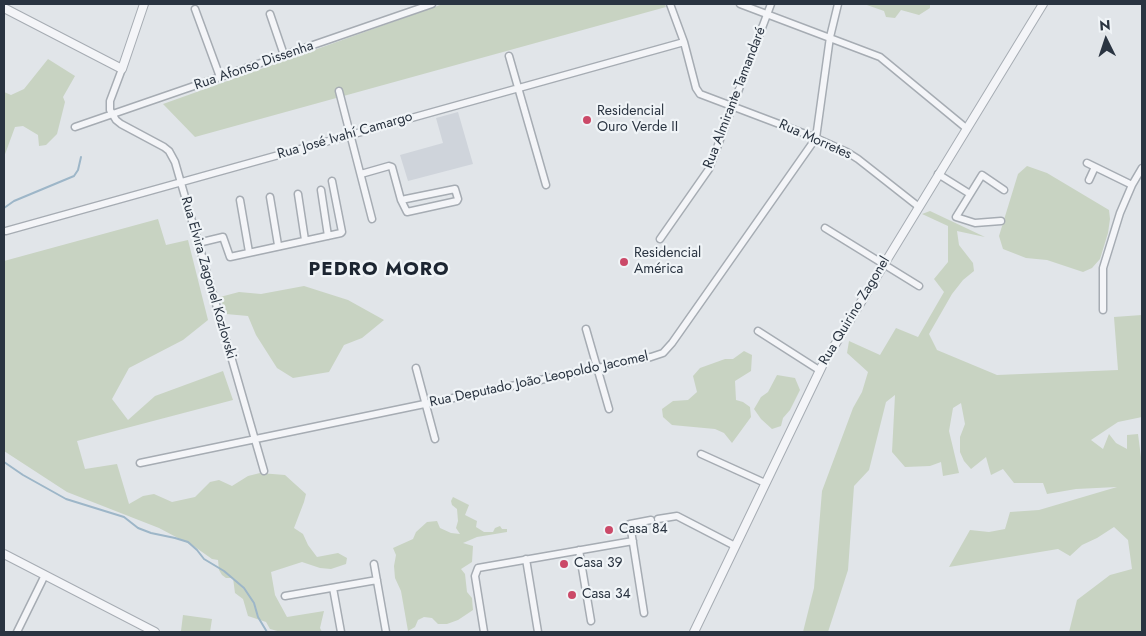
<!DOCTYPE html>
<meta charset="utf-8">
<style>
body{margin:0}
#map{position:relative;width:1146px;height:636px;overflow:hidden;background:#e1e5e9;font-family:Jost,sans-serif}
canvas{display:block}
.frame{position:absolute;inset:0;border:5px solid #2a3441;pointer-events:none}
.north{position:absolute;left:1081px;top:15px;width:50px;height:50px;-webkit-text-stroke:4px #f0f4f7;paint-order:stroke;rotate:356deg;font-size:14px;font-weight:700;line-height:20px;text-align:center;color:#2a3441}
.north::after{content:'';display:block;margin:auto;width:18px;height:22px;background:#2a3441;clip-path:polygon(50% 0,100% 100%,50% 72%,0 100%)}
</style>
<div id="map">
<canvas width="1146" height="636"></canvas>
<div class="frame"></div>
<div class="north">N</div>
</div>
<script>
const context = document.querySelector('canvas').getContext('2d');
context.lineJoin = 'round';
function fillPath(path, color) { context.fillStyle = color; context.fill(path, 'evenodd'); }
const toPath = rows => new Path2D(rows.map(r => 'M' + r).join(''));
function stroke(path, color, width, dash) { context.strokeStyle = color; context.lineWidth = width; context.lineCap = dash ? 'butt' : 'round'; context.setLineDash(dash || []); context.stroke(path); }
function write(font, color, halo, rows, align = 'center') {
  context.font = font + ' Jost,sans-serif'; context.lineWidth = 4.5; context.setLineDash([]); context.textBaseline = 'middle'; context.strokeStyle = halo; context.fillStyle = color; for (const [text, x, y, turn = 0] of rows) {
    context.save(); context.translate(x, y); context.rotate((+turn || 0) * Math.PI / 180); context.textAlign = isNaN(turn) ? turn : align; if (halo) context.strokeText(text, 0, 0); context.fillText(text, 0, 0); context.restore();
  }
}
fillPath(toPath([
 [458,112,473,164,408,181,400,155,443,143,436,118]
]), '#cfd4db');
fillPath(toPath([
 [443,4,664,4,666,7,195,137,163,104],
 [864,4,930,4,930,8,919,15,901,10,895,18,886,17,884,11],
 [48,59,75,76,63,97,65,102,57,134,46,145,39,146,38,135,23,126,15,127,4,157,4,92,11,95,24,89],
 [1027,166,1047,173,1109,210,1110,219,1108,233,1100,259,1092,268,1083,272,1047,260,1026,258,1003,249,999,236,1018,174],
 [930,211,985,237,957,231,959,245,973,263,974,271,963,280,952,294,929,334,937,350,997,375,1118,370,1114,317,1142,315,1142,417,1118,422,1091,440,1103,449,1109,434,1116,443,1127,449,1127,435,1138,434,1142,465,1142,632,1069,632,1077,600,1110,575,1132,569,1128,540,1114,527,1097,538,1082,545,1070,556,1058,549,949,567,970,530,989,532,1005,529,1010,512,1039,510,1117,487,1076,489,1047,494,1043,483,1014,483,1003,469,991,475,986,457,971,469,964,461,960,452,960,437,965,424,961,403,953,408,949,431,959,473,943,476,941,462,930,466,905,467,892,452,895,395,886,402,869,470,854,486,848,570,828,632,803,632,814,588,822,491,853,408,862,392,868,372,847,353,849,341,880,355,896,328,918,337,944,292,934,279,948,262,948,226,922,214],
 [158,219,166,245,188,240,208,320,183,340,129,368,112,399,128,420,155,396,223,371,233,400,77,441,85,469,117,464,129,504,143,496,154,494,172,502,195,497,210,482,219,480,232,486,248,476,260,473,285,475,306,494,304,502,294,528,303,534,308,545,317,557,338,553,347,558,346,564,331,569,320,568,302,562,271,572,275,595,287,617,324,611,320,628,322,632,281,632,270,629,266,622,248,616,243,599,235,593,233,578,226,578,222,575,219,570,218,560,212,559,195,547,159,528,67,492,4,451,4,261],
 [304,286,348,300,384,320,362,338,344,345,329,372,293,378,277,368,256,335,248,316,226,314,220,297,239,292,261,294],
 [744,351,752,355,751,371,735,381,736,400,743,402,750,407,751,417,732,443,724,433,715,429,672,425,663,417,662,409,673,401,688,400,697,392,693,376,700,368,725,359,733,359],
 [777,375,795,378,800,390,790,410,783,418,781,426,772,429,761,419,754,409,761,397,768,392],
 [453,497,469,505,465,515,477,521,476,527,484,532,493,532,495,528,500,526,502,529,507,529,507,532,477,537,463,543,473,546,472,562,461,569,465,574,467,592,472,598,473,610,458,620,447,624,438,624,432,618,424,617,418,620,415,627,408,631,401,591,395,578,394,566,396,555,393,548,413,539,416,532,427,522,437,521,440,528,451,533,460,534,456,528,458,521,457,509,452,505,451,501],
 [183,615,212,619,210,632,181,631]
]), '#c8d3c2');
stroke(toPath([
 [4,208,14,201,74,176,78,170,81,157],
 [4,462,23,475,66,499,124,517,138,528,151,533,175,538,188,542,197,550,204,559,224,571,244,588,254,603,258,617,267,632]
]), '#9db6c8', 2);
const minor = toPath([
 [670,4,684,42,696,88,700,94,816,138,847,152,858,159,919,207],
 [740,4,880,57,966,128],
 [195,9,220,77],
 [270,14,284,55],
 [509,56,546,185],
 [122,69,110,101,110,110,116,120,121,124,164,147,169,151,175,162,264,471],
 [339,91,372,219],
 [75,127,432,4],
 [1087,163,1132,185],
 [361,174,389,166,392,167,401,200,407,212,457,201,458,199,455,189,401,200],
 [938,174,970,194],
 [1089,180,1095,167],
 [321,190,328,236],
 [298,194,305,240],
 [270,197,278,245],
 [240,200,249,252],
 [1001,221,975,223,956,217,982,175,1004,190],
 [825,228,919,286],
 [6,231,684,42],
 [660,239,709,169,771,4],
 [198,243,223,237,230,257,341,233,342,232,332,181],
 [1103,310,1103,268,1120,213,1132,185,1142,168],
 [586,329,609,409],
 [758,331,819,370],
 [416,368,435,439],
 [701,454,765,483],
 [140,463,651,357,663,353,672,343,816,138,830,37,838,4],
 [658,519,677,516,735,546],
 [579,550,591,621],
 [526,559,538,632],
 [374,564,386,632],
 [333,588,341,632],
 [285,596,377,580],
 [644,613,630,524,651,520],
 [17,632,45,575],
 [484,632,475,576,478,568,633,541]
]);
const tertiary = toPath([
 [4,8,122,69,144,4],
 [4,554,155,632],
 [694,632,822,366,1043,4]
]);
stroke(minor, '#a6acb3', 9);
stroke(tertiary, '#a6acb3', 10);
stroke(minor, '#f4f5f8', 6);
stroke(tertiary, '#f4f5f8', 8);
for (const [x, y, r, color] of [
 [587,120,5,"#cb4968"],
 [624,262,5,"#cb4968"],
 [609,530,5,"#cb4968"],
 [564,564,5,"#cb4968"],
 [572,595,5,"#cb4968"]
]) { const dot = new Path2D(); dot.arc(x, y, r, 0, 2 * Math.PI); context.fillStyle = color; context.fill(dot); stroke(dot, '#f0f4f7', 2); }
write('14px', '#2a3441', '#f0f4f7', [
 ["Rua Afonso Dissenha",254,66,-19],
 ["Rua Almirante Tamandaré",735,98,-69],
 ["Rua José Ivahí Camargo",345,136,-16],
 ["Rua Morretes",815,140,24],
 ["Rua Elvira Zagonel Kozlovski",208,278,74],
 ["Rua Quirino Zagonel",855,311,-59],
 ["Rua Deputado João Leopoldo Jacomel",539,380,-12]
]);
write('14px', '#2a3441', '#f0f4f7', [
 ["Residencial",597,112],
 ["Ouro Verde II",597,128],
 ["Residencial",634,254],
 ["América",634,270],
 ["Casa 84",619,530],
 ["Casa 39",574,564],
 ["Casa 34",582,595]
], 'left');
context.letterSpacing = '1px';
write('bold 19px', '#1c2531', '#f0f4f7', [
 ["PEDRO MORO",379,270]
]);
context.letterSpacing = '0px';
</script>
